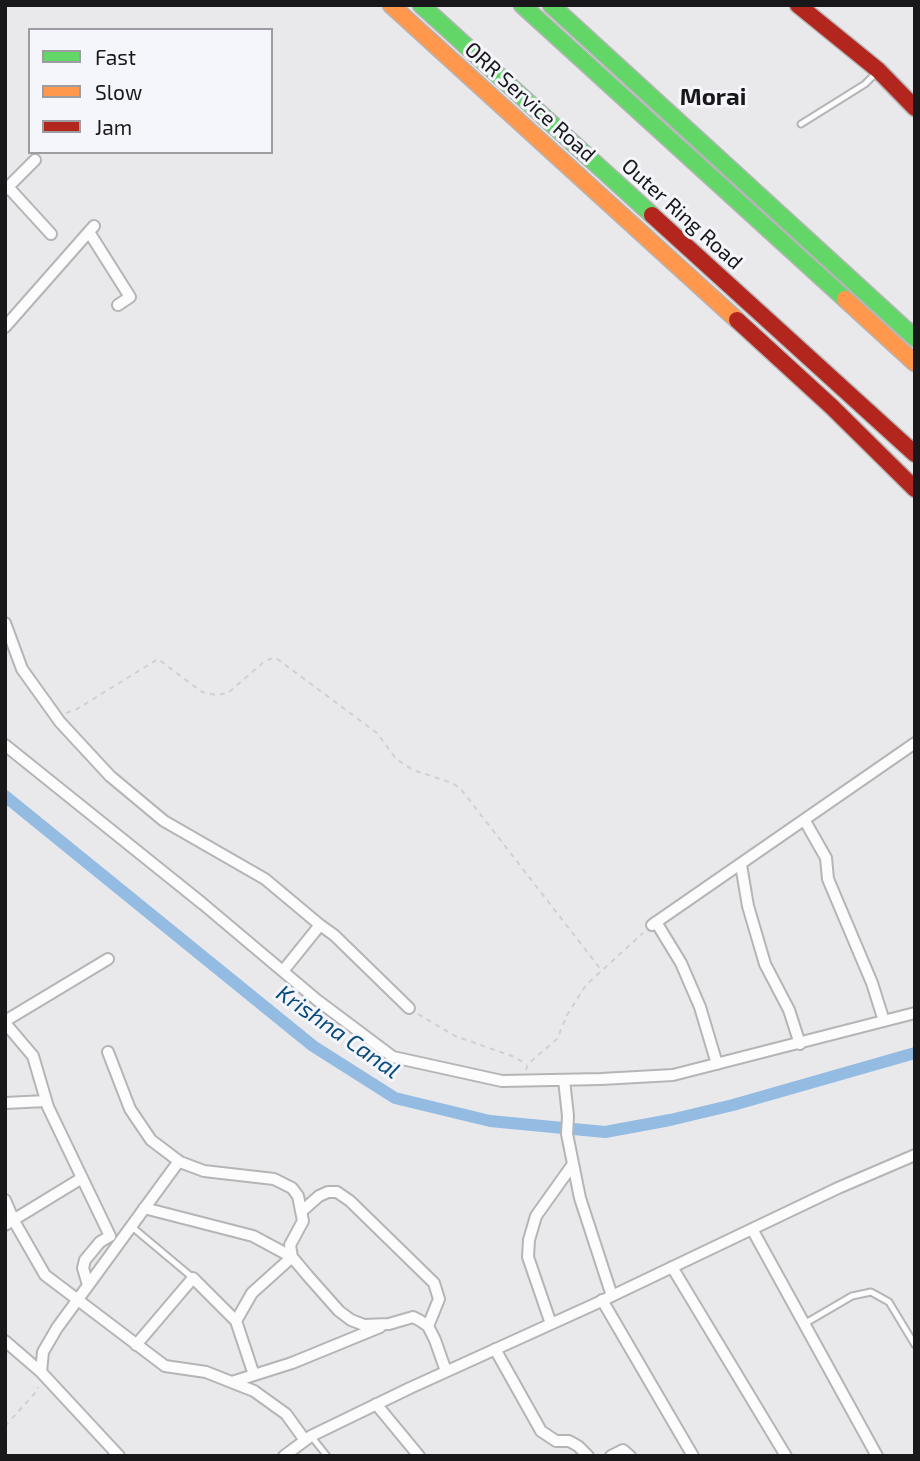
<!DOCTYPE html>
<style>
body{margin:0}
#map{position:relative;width:920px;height:1461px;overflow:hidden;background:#e9e9ec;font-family:"Exo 2",sans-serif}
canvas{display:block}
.frame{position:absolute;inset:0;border:7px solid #18181a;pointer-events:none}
.legend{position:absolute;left:28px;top:28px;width:245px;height:126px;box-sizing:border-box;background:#f5f6fb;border:2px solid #9d9da1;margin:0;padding:9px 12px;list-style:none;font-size:21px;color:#18181a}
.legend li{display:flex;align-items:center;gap:14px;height:35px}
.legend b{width:35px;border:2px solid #9d9da1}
</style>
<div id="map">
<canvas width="920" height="1461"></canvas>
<div class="frame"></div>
<ul class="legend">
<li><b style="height:9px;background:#63d668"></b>Fast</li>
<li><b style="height:9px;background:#ff974d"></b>Slow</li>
<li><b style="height:9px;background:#b3261e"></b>Jam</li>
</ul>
</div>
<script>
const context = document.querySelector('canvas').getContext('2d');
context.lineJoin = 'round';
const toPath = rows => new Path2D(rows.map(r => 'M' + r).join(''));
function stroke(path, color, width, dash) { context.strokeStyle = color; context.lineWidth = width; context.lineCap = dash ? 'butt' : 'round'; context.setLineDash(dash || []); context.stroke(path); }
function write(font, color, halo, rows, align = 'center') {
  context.font = font + ' "Exo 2",sans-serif'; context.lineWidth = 6; context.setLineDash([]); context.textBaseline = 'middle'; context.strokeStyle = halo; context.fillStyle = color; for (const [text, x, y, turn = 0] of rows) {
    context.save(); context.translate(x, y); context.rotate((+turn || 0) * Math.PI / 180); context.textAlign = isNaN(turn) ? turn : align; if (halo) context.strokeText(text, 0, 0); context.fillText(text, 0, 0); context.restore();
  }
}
stroke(toPath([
 [5,796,313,1046,395,1098,490,1121,605,1132,670,1120,733,1105,915,1053]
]), '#94bce2', 12);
const lane = toPath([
 [801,124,865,84,876,73],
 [131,1226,193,1278],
 [804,1324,852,1296,871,1292,889,1302,915,1345],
 [311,1436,327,1456]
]);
const street = toPath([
 [8,187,51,234],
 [5,190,35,160],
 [89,232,130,297,118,305],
 [5,327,94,226],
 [5,623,22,669,60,722,110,776,164,821,265,879,320,925,283,971],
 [5,745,203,904,317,1000,393,1057,502,1081,601,1079,673,1075,915,1013],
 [805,821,826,858,828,879,872,983,884,1021],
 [741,865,748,906,765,964,789,1010,800,1044],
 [656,922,681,963,700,1007,717,1064],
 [320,925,334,935,409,1008],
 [652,925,915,743],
 [5,1021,108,959],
 [5,1023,33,1056,48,1107,110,1236,100,1242,85,1260,83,1268,88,1285],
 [108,1052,130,1109,151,1140,180,1162,204,1171,274,1179,292,1188,298,1196,303,1221,290,1245,292,1257,308,1276,339,1311,351,1320,364,1325,389,1324,413,1317,419,1320,428,1326,435,1340,446,1371],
 [564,1080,568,1116,567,1134,580,1198,612,1296],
 [5,1103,46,1101],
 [5,1200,14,1221,45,1275,165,1366,206,1372,254,1391,286,1414,304,1439],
 [302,1211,319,1196,328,1192,337,1192,350,1201,434,1283,439,1299,428,1326],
 [5,1225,82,1178],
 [752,1229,877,1456],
 [672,1267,786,1456],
 [602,1300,693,1456],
 [236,1321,254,1375],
 [551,1324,528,1257,529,1240,536,1216,573,1164],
 [5,1341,41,1372,119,1456],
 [136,1345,193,1278,236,1321,252,1293,292,1257,253,1236,144,1208],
 [495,1349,541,1431,556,1441,569,1441,578,1446,588,1456],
 [41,1372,43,1352,57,1328,179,1161],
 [232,1382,292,1363,380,1327],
 [376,1404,419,1456],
 [284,1456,311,1436,410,1388,595,1304,838,1188,915,1155],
 [611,1456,623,1450,630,1456]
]);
const fast = toPath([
 [421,5,652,215],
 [522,5,845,299],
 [551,5,915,338]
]);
const slow = toPath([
 [391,5,737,320],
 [845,299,915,363]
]);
const jam = toPath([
 [798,5,878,70,915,108],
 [652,215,915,454],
 [737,320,832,407,915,489]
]);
stroke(lane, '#b5b5b7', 9);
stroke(street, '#b5b5b7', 14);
stroke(fast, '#b5b5b7', 19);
stroke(slow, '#b5b5b7', 19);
stroke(jam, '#b5b5b7', 19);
stroke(toPath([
 [66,713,77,709,158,659,202,692,216,695,228,693,266,660,276,658,377,733,396,759,413,770,452,783,460,788,602,971],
 [418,1014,455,1036,512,1056,527,1064],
 [526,1070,528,1064,557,1039,567,1015,586,985,643,933],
 [5,1426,36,1392,38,1387]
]), '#d0d0d0', 2, [5, 5]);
stroke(lane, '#fcfcfc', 5);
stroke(street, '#fcfcfc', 10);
stroke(fast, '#63d668', 16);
stroke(slow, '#ff974d', 16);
stroke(jam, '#b3261e', 16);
write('21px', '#18181a', '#f5f6fb', [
 ["ORR Service Road",530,102,42],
 ["Outer Ring Road",682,214,42]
]);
write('italic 23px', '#084b7c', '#f5f6fb', [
 ["Krishna Canal",338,1032,35]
]);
write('bold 24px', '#18181a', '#f5f6fb', [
 ["Morai",713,97]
]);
</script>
